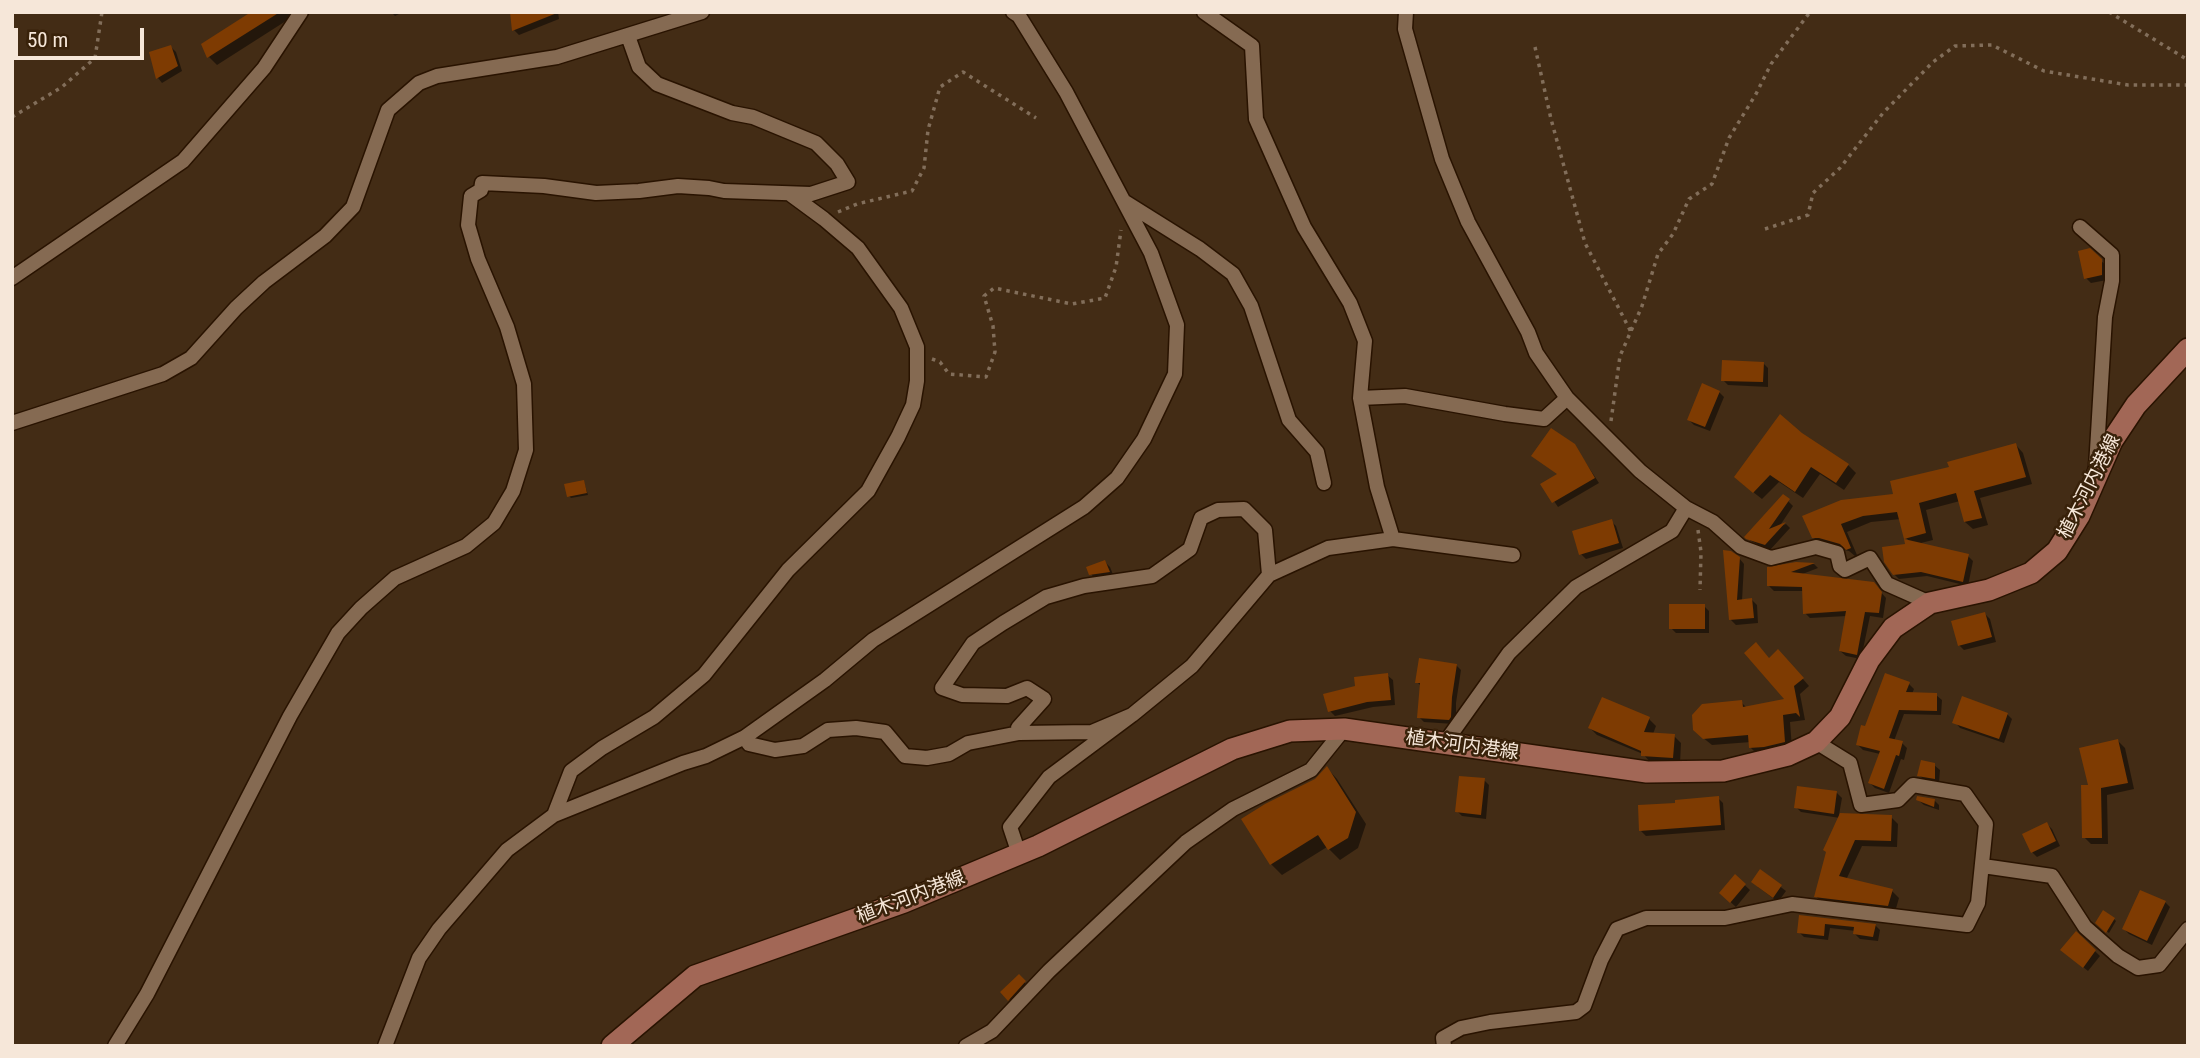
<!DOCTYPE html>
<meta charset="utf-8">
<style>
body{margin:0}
#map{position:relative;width:2200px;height:1058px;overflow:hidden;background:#432c15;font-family:"Roboto Condensed",sans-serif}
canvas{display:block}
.frame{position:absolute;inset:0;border:14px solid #f6e7d9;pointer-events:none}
.scale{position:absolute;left:14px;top:28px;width:130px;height:32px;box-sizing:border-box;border:4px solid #f6e7d9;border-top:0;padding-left:9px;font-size:21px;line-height:24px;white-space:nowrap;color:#f6e7d9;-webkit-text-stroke:5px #39220a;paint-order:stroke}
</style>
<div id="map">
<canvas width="2200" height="1058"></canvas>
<div class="frame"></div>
<div class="scale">50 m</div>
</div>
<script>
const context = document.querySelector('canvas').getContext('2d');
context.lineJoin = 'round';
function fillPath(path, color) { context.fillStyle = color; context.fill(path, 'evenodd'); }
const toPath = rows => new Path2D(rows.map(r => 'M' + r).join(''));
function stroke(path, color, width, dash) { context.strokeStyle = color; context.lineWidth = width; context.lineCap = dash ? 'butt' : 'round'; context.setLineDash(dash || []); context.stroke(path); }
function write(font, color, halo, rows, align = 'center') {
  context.font = font + ' "Roboto Condensed","Noto Sans JP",sans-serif'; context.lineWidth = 5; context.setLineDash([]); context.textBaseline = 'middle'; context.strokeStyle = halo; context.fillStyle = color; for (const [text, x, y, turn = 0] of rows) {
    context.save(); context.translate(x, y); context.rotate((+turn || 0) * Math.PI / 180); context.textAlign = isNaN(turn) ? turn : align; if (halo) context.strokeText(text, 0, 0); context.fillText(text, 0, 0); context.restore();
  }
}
fillPath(toPath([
 [254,12,300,12,217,65,209,57],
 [391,12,403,12,395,16],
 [512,12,558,12,559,19,519,35,514,30],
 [171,47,176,52,182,71,162,83,158,78],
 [2101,261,2107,266,2107,280,2091,283,2086,278],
 [1763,363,1768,368,1768,387,1728,385,1723,380],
 [1719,392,1724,397,1710,431,1694,425,1689,420],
 [1801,434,1848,465,1856,473,1844,490,1820,474,1803,498,1779,482,1762,499,1744,485],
 [1574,445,1599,483,1558,507,1543,485,1559,475],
 [2016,445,2023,453,2032,484,1980,498,1988,525,1973,529,1965,522,1960,501,1926,510,1933,540,1917,544,1968,556,1973,561,1968,586,1927,576,1899,579,1894,574,1910,542,1906,538,1901,519,1871,522,1847,532,1857,555,1855,556,1849,551,1821,545,1813,537,1951,468],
 [584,482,588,495,571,498,569,496],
 [1788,501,1793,506,1779,527,1786,524,1790,528,1770,550,1751,541,1746,537],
 [1611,521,1616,526,1623,548,1586,559,1581,554],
 [1739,558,1744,564,1742,601,1752,600,1757,605,1758,623,1736,625,1731,620],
 [1105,562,1110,567,1114,577,1096,580,1091,574],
 [1796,564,1814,564,1818,568,1800,575,1879,590,1886,598,1883,618,1870,616,1861,659,1846,656,1840,651,1847,616,1810,618,1805,613,1804,591,1774,591,1769,586],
 [1704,606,1709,611,1709,633,1676,633,1671,628],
 [1985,614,1990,619,1996,642,1964,650,1959,645],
 [1785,658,1809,686,1800,694,1805,720,1790,722,1792,748,1758,755,1751,748,1751,742,1712,745,1702,737,1741,702,1747,708,1787,700,1769,660],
 [1456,665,1461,670,1456,703,1456,723,1454,724,1424,722,1419,717,1421,686,1417,682],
 [1387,675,1393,680,1395,705,1373,707,1335,716,1330,711,1357,687],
 [1909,684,1914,689,1912,694,1936,695,1942,700,1941,715,1904,714,1894,741,1902,743,1907,748,1904,760,1901,759,1889,793,1875,788,1870,783,1880,754,1863,750,1858,745,1866,728],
 [2007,714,2012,719,2004,743,1960,728,1955,722],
 [1649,719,1656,726,1653,734,1674,736,1681,743,1680,764,1650,762,1643,754,1597,735,1590,728],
 [2118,741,2125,748,2134,789,2107,795,2108,844,2091,844,2084,837,2090,787],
 [1934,765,1940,770,1939,783,1924,780,1919,775],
 [1327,768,1337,779,1366,824,1358,848,1340,860,1327,847,1282,875,1271,864,1316,780],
 [1484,780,1489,785,1486,819,1462,816,1457,811],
 [1837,793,1842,798,1839,815,1891,817,1898,824,1897,847,1862,846,1846,880,1892,891,1899,898,1895,912,1822,903,1816,896,1840,818,1801,812,1796,807],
 [1718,798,1723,803,1725,830,1646,836,1641,831],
 [1918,800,1934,800,1939,805,1939,810,1924,805],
 [2047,824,2052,829,2060,846,2037,857,2032,852],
 [1761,872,1786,891,1778,902,1758,887],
 [1735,876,1750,890,1736,907,1726,898],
 [2165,902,2170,907,2152,945,2129,934,2124,929],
 [1801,916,1875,925,1880,930,1878,941,1860,939,1855,934,1856,931,1830,928,1828,940,1804,937,1799,932],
 [2114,919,2116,921,2109,933,2097,923],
 [2076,933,2100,956,2088,971,2068,955],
 [1019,977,1030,988,1014,1004,1002,992]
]), '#0007');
fillPath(toPath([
 [251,12,280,12,207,58,201,44],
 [510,12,557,12,557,13,512,31],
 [171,45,178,66,156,79,149,52],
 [2090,248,2102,259,2102,275,2084,279,2078,251],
 [1722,360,1764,362,1763,382,1721,381],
 [1702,383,1720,391,1705,427,1687,420],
 [1780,414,1802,433,1849,464,1836,483,1811,467,1795,492,1770,475,1753,493,1734,477],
 [1551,428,1575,444,1595,478,1552,503,1540,484,1557,474,1531,456],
 [2016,443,2026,477,1974,491,1982,518,1964,522,1956,493,1919,503,1926,533,1904,539,1897,512,1863,516,1841,524,1851,548,1846,550,1840,544,1819,538,1812,538,1802,516,1841,500,1893,494,1890,481,1949,467,1947,462],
 [584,480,587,493,567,497,564,484],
 [1783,494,1790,499,1769,529,1786,522,1765,545,1746,539,1744,537],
 [1612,519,1619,543,1579,555,1572,531],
 [1904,539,1969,554,1963,582,1921,572,1893,575,1884,562,1882,547,1905,544],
 [1723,550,1731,551,1740,557,1737,600,1752,598,1754,618,1729,620],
 [1105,560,1110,572,1089,575,1086,567],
 [1796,562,1815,563,1791,572,1874,582,1882,592,1879,613,1865,612,1857,655,1839,651,1846,611,1803,614,1802,587,1767,586,1767,567],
 [1669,604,1705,604,1705,629,1669,629],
 [1985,612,1992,637,1958,646,1951,621],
 [1756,642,1769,658,1778,649,1804,678,1794,686,1800,717,1796,713,1783,715,1785,742,1764,747,1749,748,1748,735,1703,739,1693,730,1692,715,1702,704,1742,700,1743,707,1784,699,1744,653],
 [1419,658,1457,664,1452,697,1451,717,1449,720,1417,718,1420,683,1415,683],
 [1388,673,1391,700,1367,702,1328,712,1323,694,1355,686,1354,677],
 [1885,673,1910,682,1906,692,1937,693,1937,711,1899,710,1889,738,1903,741,1899,756,1896,755,1884,789,1868,783,1880,751,1856,745,1861,725,1865,726],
 [1962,696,2008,713,1999,739,1952,723],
 [1602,697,1650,717,1644,732,1675,734,1673,758,1641,756,1641,751,1588,728],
 [2118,739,2128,783,2101,788,2102,838,2082,838,2081,785,2088,785,2079,748],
 [1921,760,1935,763,1935,779,1917,776],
 [1327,766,1356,812,1348,838,1328,850,1318,835,1270,865,1241,819,1265,804,1315,779],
 [1459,776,1485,778,1481,815,1455,812],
 [1797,786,1837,791,1834,814,1794,808],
 [1719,796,1721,825,1639,831,1638,805,1675,803,1675,800],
 [1917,796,1935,799,1934,807,1916,800],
 [1840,813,1892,815,1891,841,1855,840,1839,876,1893,889,1888,906,1814,897,1826,852,1823,850],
 [2047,822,2056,841,2031,853,2022,834],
 [1760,869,1782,885,1773,898,1751,882],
 [1735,874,1746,884,1730,903,1719,893],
 [2140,890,2166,901,2147,941,2122,929],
 [2103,910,2115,918,2106,933,2095,923],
 [1799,915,1876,924,1873,937,1853,934,1854,927,1825,924,1824,936,1797,933],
 [2076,931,2096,950,2083,968,2060,950],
 [1019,974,1026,981,1008,1001,1000,992]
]), '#7e3b02');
const street = toPath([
 [1204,12,1252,46,1256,119,1304,227,1350,303,1365,341,1360,398,1377,487,1393,539],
 [1406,12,1405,29,1442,159,1468,222,1528,332,1536,353,1567,398,1640,471,1686,508,1713,522,1741,547,1771,558,1816,547,1837,553,1840,566,1845,570,1870,558,1887,584,1930,603],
 [1125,202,1200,249,1233,274,1251,306,1289,420,1317,452,1324,483],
 [2080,227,2112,255,2112,281,2105,317,2096,467],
 [12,278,183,161,264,68,301,12],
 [1360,398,1405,396,1505,414,1544,419,1567,398],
 [12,423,163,374,191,358,236,308,264,282,325,236,353,207,388,110,419,83,437,76,557,57,702,12],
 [1132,715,1092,732,1019,733,1018,728,1044,699,1027,688,1007,696,962,695,942,688,973,643,1003,623,1046,597,1084,586,1152,576,1190,549,1201,518,1218,510,1244,509,1265,530,1269,575],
 [745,737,749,744,775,750,803,746,828,730,856,728,885,732,905,756,927,758,949,754,968,743,1019,733],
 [1444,744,1509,653,1576,587,1672,531,1686,508],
 [554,815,571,771,602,748,654,717,704,675,788,570,868,491,898,437,913,405,917,381,917,347,901,308,858,248,824,219,790,194],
 [1019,854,1010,827,1049,777,1132,715,1192,666,1269,575,1328,548,1393,539,1513,555],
 [1983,866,2052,876,2085,927,2118,956,2138,968,2159,965,2188,929],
 [115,1046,147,994,290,716,338,633,361,608,395,578,466,546,494,523,513,491,526,450,524,384,507,327,478,259,468,225,471,196,481,190,482,183,544,186,596,193,639,191,678,186,709,188,724,191,811,194,848,182,837,164,816,143,753,117,732,113,657,84,639,67,628,36],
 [385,1046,419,958,439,929,507,850,554,815,683,763,706,756,745,737,825,680,873,640,1084,507,1117,478,1144,439,1175,374,1177,325,1151,253,1066,92,1019,16,1013,12],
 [966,1046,992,1031,1049,971,1186,842,1233,809,1311,770,1344,729],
 [1444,1046,1443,1038,1461,1028,1490,1022,1576,1012,1584,1006,1601,960,1617,929,1646,918,1725,918,1792,904,1967,925,1978,903,1986,824,1965,794,1913,785,1898,800,1861,805,1850,763,1816,742]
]);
const secondary = toPath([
 [612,1046,695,976,904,902,1038,846,1232,749,1290,731,1344,729,1647,772,1723,771,1788,755,1816,742,1840,717,1869,660,1893,628,1930,603,1989,590,2031,573,2057,551,2079,516,2112,441,2136,405,2188,349]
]);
stroke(street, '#291300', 17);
stroke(secondary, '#291300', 24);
stroke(toPath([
 [2109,12,2188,60],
 [1535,47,1551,119,1585,243,1631,332],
 [12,117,62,87,95,58,102,12],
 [838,212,857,204,912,191,924,168,928,130,940,87,963,72,1036,118],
 [1765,229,1808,215,1813,193,1840,168,1883,113,1933,62,1955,46,1992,45,2044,71,2128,85,2188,85],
 [932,359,940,362,949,374,986,377,995,352,993,326,984,296,994,288,1072,304,1105,298,1116,267,1121,230],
 [1611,421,1620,356,1642,306,1658,254,1673,234,1689,199,1712,184,1729,138,1756,94,1771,64,1810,12],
 [1698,530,1701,552,1700,590]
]), '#826e5a', 3.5, [3.5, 5]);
stroke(street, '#856a52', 14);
stroke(secondary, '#a26756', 21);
write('19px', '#f6e7d9', '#39220a', [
 ["植木河内港線",2090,487,-63],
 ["植木河内港線",1462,746,8],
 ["植木河内港線",911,898,-21]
]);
</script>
